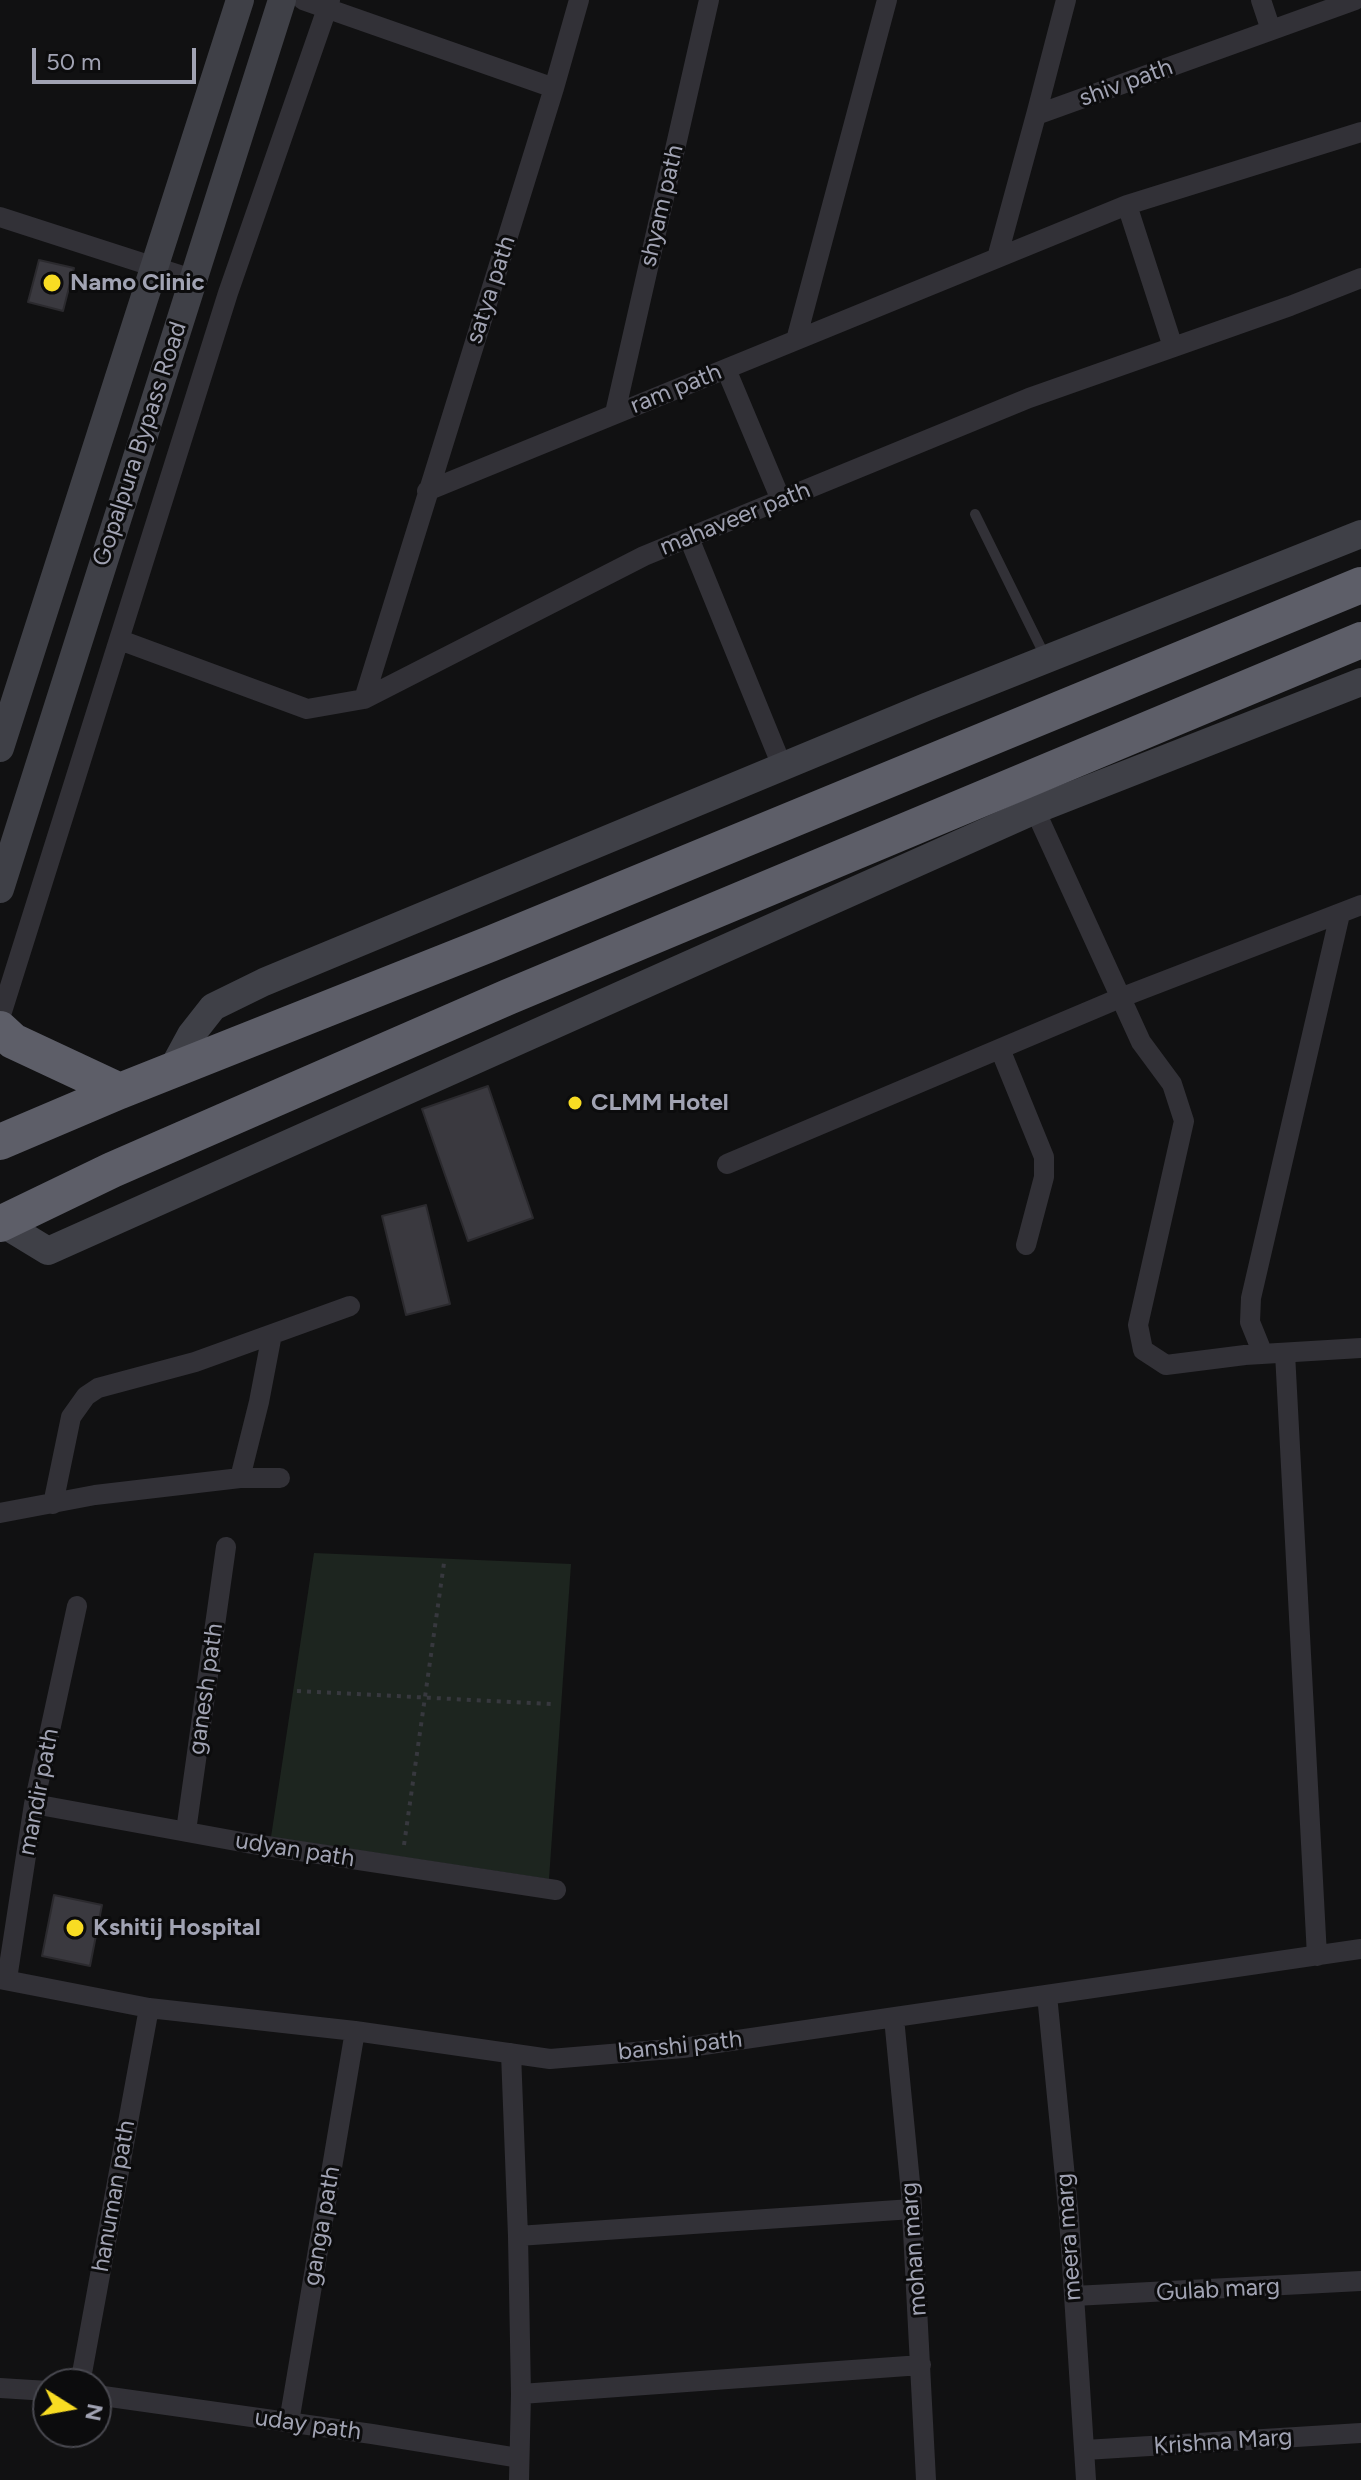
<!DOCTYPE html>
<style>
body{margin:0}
#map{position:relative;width:1361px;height:2480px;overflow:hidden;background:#111112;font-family:Figtree,sans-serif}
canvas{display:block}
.north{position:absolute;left:32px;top:2368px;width:80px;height:80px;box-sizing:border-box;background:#0c0c0d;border:2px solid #48484f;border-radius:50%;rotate:101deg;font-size:22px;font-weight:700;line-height:32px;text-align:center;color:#a1a3b3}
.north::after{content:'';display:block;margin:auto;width:28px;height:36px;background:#f8dc23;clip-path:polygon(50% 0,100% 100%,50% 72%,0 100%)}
.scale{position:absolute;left:32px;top:48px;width:164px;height:36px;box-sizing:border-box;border:4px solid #a1a3b3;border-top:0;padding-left:10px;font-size:24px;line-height:28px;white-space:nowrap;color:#a1a3b3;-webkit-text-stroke:6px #0c0c0d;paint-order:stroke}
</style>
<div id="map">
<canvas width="1361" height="2480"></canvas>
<div class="north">N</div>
<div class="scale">50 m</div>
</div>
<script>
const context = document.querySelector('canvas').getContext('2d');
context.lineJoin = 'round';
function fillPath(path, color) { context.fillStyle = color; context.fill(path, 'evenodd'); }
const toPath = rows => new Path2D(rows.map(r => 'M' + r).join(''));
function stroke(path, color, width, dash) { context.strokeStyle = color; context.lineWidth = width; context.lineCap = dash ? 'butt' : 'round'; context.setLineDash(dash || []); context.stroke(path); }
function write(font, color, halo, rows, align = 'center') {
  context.font = font + ' Figtree,sans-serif'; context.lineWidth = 6; context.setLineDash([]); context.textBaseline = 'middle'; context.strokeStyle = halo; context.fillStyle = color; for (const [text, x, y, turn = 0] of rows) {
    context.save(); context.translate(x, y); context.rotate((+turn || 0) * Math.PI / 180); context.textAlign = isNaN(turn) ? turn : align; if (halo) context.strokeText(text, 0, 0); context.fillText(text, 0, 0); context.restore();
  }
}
fillPath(toPath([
 [314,1553,571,1564,549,1879,271,1837]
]), '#1d251f');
const building = toPath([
 [39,260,74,268,63,311,28,302,39,260],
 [488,1086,533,1218,468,1241,422,1109,488,1086],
 [426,1205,450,1304,406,1315,382,1216,426,1205],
 [54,1895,102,1905,90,1966,42,1956,54,1895]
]);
fillPath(building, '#3a393f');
stroke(building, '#2b2a2e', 2);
stroke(toPath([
 [297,1691,551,1704],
 [404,1845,444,1563]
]), '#37383e', 4, [4, 6]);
stroke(toPath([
 [975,514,1045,656]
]), '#323137', 10);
stroke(toPath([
 [303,0,554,88],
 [1261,0,1271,30],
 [1036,115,1066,0],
 [1127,205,1173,347],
 [0,217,192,279],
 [997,258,1036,115,1355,0],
 [796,340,887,0],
 [726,369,781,500],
 [615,413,709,0],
 [427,491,1127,205,1361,132],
 [689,538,782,766],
 [120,640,307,709,364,699,644,556,1029,398,1290,306,1361,278],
 [364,699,554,88,579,0],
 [1035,810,1141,1042,1172,1084,1184,1121,1138,1325,1143,1350,1166,1365,1245,1355,1361,1348],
 [0,1018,228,293,330,0],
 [1000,1049,1044,1157,1044,1177,1026,1245],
 [727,1164,1120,998,1361,905],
 [1285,1353,1317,1956],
 [1263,1354,1250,1322,1251,1298,1340,914],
 [240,1478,259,1402,272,1334],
 [53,1504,71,1417,86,1396,98,1388,195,1362,350,1306],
 [0,1513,95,1495,240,1478,280,1478],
 [34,1804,247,1843,556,1890],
 [186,1831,226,1547],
 [0,1979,149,2008,355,2031,550,2059,683,2048,1361,1949],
 [7,1979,34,1804,77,1606],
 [1047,1995,1069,2218,1086,2480],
 [894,2018,911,2193,926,2480],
 [511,2053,518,2236,521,2394,519,2480],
 [518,2236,912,2209],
 [1074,2296,1361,2281],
 [80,2384,149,2008],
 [0,2388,48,2391],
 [521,2394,921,2365],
 [96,2395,372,2434,519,2458],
 [289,2422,355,2031],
 [1085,2450,1361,2433]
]), '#323137', 20);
stroke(toPath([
 [0,748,240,0],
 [0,889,282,0],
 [172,1070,191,1035,213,1007,264,982,926,707,1361,534],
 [2,1223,48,1251,1035,810,1361,682]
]), '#3f4047', 28);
stroke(toPath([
 [0,1029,13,1041,120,1091],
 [0,1142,120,1091,490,944,1361,585],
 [0,1224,112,1170,508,997,1361,640]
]), '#5d5e68', 36);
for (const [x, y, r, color] of [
 [52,283,10,"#f8dc23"],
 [575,1103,8,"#f8dc23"],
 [75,1928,10,"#f8dc23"]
]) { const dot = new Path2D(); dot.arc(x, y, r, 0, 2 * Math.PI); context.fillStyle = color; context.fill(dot); stroke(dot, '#0c0c0d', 3); }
write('24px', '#a1a3b3', '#0c0c0d', [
 ["shiv path",1126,83,-20],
 ["shyam path",662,206,-77],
 ["satya path",491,290,-72],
 ["ram path",676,389,-22],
 ["Gopalpura Bypass Road",140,444,-72],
 ["mahaveer path",735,519,-22],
 ["ganesh path",206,1689,-82],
 ["mandir path",39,1792,-79],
 ["udyan path",295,1850,9],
 ["banshi path",680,2046,-6],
 ["hanuman path",114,2196,-80],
 ["ganga path",322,2226,-80],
 ["meera marg",1069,2237,-94],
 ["mohan marg",914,2249,-94],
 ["Gulab marg",1218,2290,-3],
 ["uday path",308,2425,8],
 ["Krishna Marg",1223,2442,-4]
]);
write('bold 24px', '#a1a3b3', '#0c0c0d', [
 ["Namo Clinic",70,283],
 ["CLMM Hotel",591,1103],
 ["Kshitij Hospital",93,1928]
], 'left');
</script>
